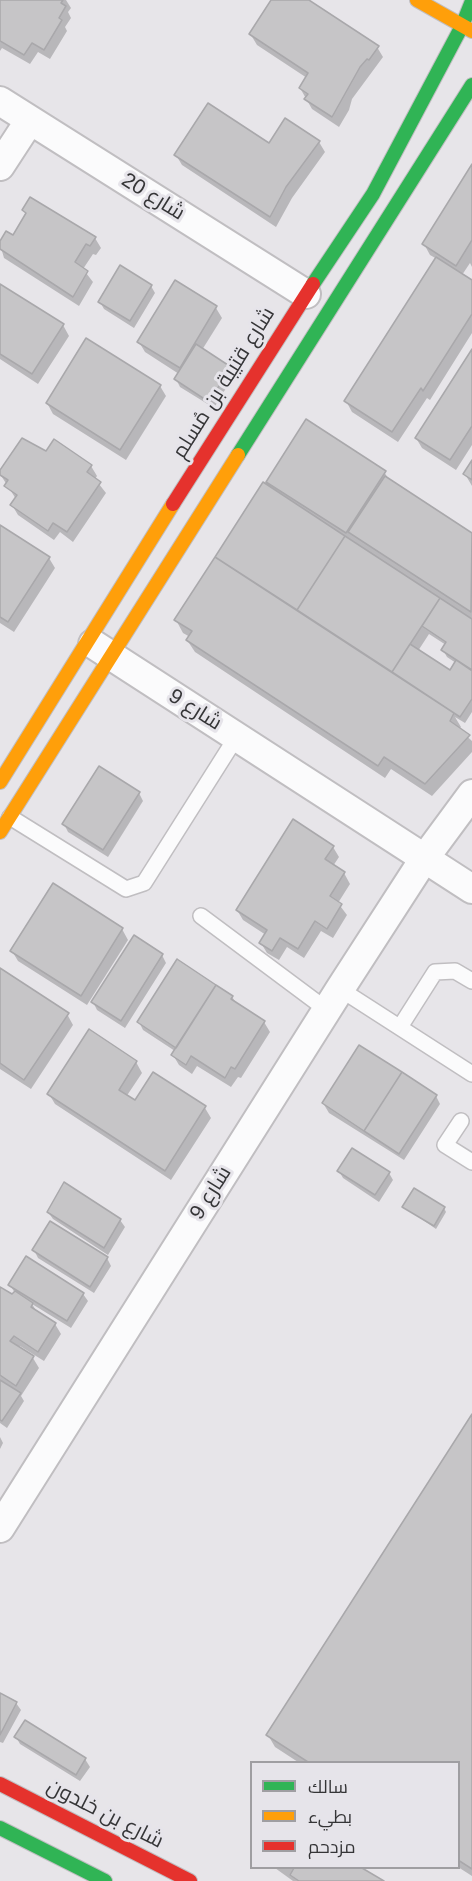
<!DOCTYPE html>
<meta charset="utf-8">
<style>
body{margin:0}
#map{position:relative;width:472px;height:1881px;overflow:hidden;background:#e7e5e9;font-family:Arial,Cairo,sans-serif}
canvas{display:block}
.legend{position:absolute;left:250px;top:1761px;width:210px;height:108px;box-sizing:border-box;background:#e6e4ea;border:2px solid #9f9ea2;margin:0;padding:8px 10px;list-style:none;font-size:18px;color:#353537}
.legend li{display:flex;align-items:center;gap:12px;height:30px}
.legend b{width:30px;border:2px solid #9f9ea2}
</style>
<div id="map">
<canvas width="472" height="1881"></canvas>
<ul class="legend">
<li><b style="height:8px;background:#30b455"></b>سالك</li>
<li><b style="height:8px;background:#ff9f0a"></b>بطيء</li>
<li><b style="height:8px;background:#e5322d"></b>مزدحم</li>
</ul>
</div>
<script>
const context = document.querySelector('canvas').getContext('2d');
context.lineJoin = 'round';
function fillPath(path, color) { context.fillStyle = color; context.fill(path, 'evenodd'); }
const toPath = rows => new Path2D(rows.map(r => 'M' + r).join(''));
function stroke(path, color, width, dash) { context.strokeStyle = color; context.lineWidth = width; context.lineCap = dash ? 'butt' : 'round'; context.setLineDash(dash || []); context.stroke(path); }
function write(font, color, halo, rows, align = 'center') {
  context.font = font + ' Arial,Cairo,sans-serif'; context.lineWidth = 6; context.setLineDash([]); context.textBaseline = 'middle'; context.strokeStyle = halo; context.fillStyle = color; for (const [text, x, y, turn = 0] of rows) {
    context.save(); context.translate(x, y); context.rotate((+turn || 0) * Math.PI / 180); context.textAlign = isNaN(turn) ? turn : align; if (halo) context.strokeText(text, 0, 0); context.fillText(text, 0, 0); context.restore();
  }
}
fillPath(toPath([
 [0,0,66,0,71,8,68,12,71,18,65,27,67,31,50,59,38,52,30,64,2,48,0,51],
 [273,0,306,0,377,47,383,57,352,99,349,110,339,127,312,109,300,88,307,78,257,45,251,35],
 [319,142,325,152,292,198,276,227,182,165,176,155],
 [472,167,472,267,470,263,462,275,472,282,472,333,430,400,427,398,398,442,352,412,346,401,437,259,430,255,424,244],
 [24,210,95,238,101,248,96,255,93,254,83,269,93,282,79,306,4,258,0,244,13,237,26,215],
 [176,282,216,308,222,318,202,350,230,368,234,375,214,408,180,387,176,379,179,374,145,352,139,342],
 [0,285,63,325,69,336,38,384,0,359],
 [151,286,155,293,134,328,104,309,100,302],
 [472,351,472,445,456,470,422,448,416,438],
 [160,386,166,396,126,460,53,414,47,403],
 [47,453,91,466,97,476,95,479,106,493,73,542,60,532,54,540,18,515,12,505,16,499,0,474],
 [472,463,472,486,465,474],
 [384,472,390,481,472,535,472,712,465,723,455,717,461,727,459,729,472,741,472,752,432,796,391,769,385,778,195,652,187,640,190,637,183,633,176,620,264,485,272,490,268,483],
 [429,634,446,645,443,650,447,657,456,663,450,672,418,651],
 [0,526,49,558,55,568,14,632,0,623],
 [139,793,143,801,108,857,68,832,64,824],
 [333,847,339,857,333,866,344,873,350,884,338,903,347,915,333,938,321,931,304,958,287,947,279,960,267,953,261,943,266,935,243,920,237,910],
 [122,929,128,940,87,1005,18,961,12,951],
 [162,955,166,963,125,1028,97,1010,93,1002],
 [0,969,67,1014,73,1025,31,1089,0,1069],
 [232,997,237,1004,264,1022,270,1032,241,1078,238,1077,231,1087,197,1066,192,1074,179,1065,173,1055,175,1051,143,1030,139,1022],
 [136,1062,142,1073,126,1097,135,1102,153,1074,205,1108,211,1118,171,1180,55,1104,49,1094],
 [436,1096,440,1104,404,1160,329,1113,323,1103],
 [339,1171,389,1173,393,1180,379,1202,343,1178],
 [404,1207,444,1208,446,1212,436,1229],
 [48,1212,120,1220,125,1227,108,1255,53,1219],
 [34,1250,107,1258,111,1266,94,1293,38,1258],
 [10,1285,83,1294,88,1301,71,1328,32,1304,37,1312,55,1324,61,1334,44,1361,20,1346,18,1348,33,1358,39,1368,21,1396,24,1401,7,1428,0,1423,0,1288,13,1296,15,1293],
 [472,1417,472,1876,458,1867,458,1762,298,1762,275,1747,268,1735],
 [0,1437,3,1443,0,1449],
 [0,1694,16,1703,21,1710,3,1743,0,1742],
 [16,1737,85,1759,90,1767,80,1781,20,1744],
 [275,1868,359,1868,381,1881,293,1881]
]), '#0003');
const building = toPath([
 [0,0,63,0,61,3,66,6,59,18,62,20,44,50,32,43,24,55,0,41,0,0],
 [271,0,309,0,379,46,369,60,367,59,360,67,332,117,304,99,308,94,299,88,308,73,249,34,271,0],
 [208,103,269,143,285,118,320,141,286,187,270,217,174,155,208,103],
 [472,164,472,240,456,266,422,244,472,164],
 [30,197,96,237,90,246,86,244,75,262,88,271,73,297,0,249,0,241,6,231,13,235,26,213,22,210,30,197],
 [436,257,472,280,472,314,423,391,421,388,392,432,344,401,436,257],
 [120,265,152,285,130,321,98,302,120,265],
 [175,280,217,306,180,368,137,342,175,280],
 [0,284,64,324,32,374,0,354,0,284],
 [86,338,161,385,120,450,46,403,86,338],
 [196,344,231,367,209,402,174,379,196,344],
 [472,349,472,426,450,460,415,438,472,349],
 [306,419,386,471,346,533,266,482,306,419],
 [22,438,46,451,54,439,92,465,87,472,101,482,67,532,53,523,48,531,10,505,17,495,4,486,8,480,0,475,0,470,22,438],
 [472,460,472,480,463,474,472,460],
 [385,476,472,533,471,612,348,532,385,476],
 [263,482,345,536,297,610,215,557,263,482],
 [0,525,50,557,8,622,0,617,0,525],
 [345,536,440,598,392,672,297,610,345,536],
 [215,557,454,713,450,721,470,735,425,784,384,757,378,766,186,640,192,631,174,620,215,557],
 [440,598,472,619,472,670,441,650,446,642,422,626,440,598],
 [410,644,450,670,456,660,472,671,472,699,460,717,392,672,410,644],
 [99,766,140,792,103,850,62,824,99,766],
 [293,819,334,846,325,859,345,872,330,896,342,904,327,929,315,921,298,949,280,938,272,951,259,943,267,930,236,910,293,819],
 [53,883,123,928,81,996,10,951,53,883],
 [134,935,163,954,121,1021,91,1002,134,935],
 [177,959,216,985,176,1048,137,1022,177,959],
 [0,968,69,1013,24,1080,0,1063,0,968],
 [216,985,233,996,231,999,265,1021,235,1069,231,1067,225,1078,191,1056,186,1065,171,1055,216,985],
 [89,1029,137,1061,119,1090,135,1100,153,1072,206,1106,165,1171,47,1094,89,1029],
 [359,1045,402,1072,364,1131,322,1103,359,1045],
 [402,1072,437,1095,399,1154,364,1131,402,1072],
 [352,1148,390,1172,375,1195,337,1171,352,1148],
 [64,1182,121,1219,104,1248,47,1212,64,1182],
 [414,1188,445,1207,434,1226,402,1207,414,1188],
 [50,1221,108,1257,90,1287,32,1250,50,1221],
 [26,1256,84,1293,67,1321,8,1285,26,1256],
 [0,1287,12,1294,15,1291,33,1303,31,1307,56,1323,38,1352,14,1336,10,1341,34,1356,16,1386,0,1375,0,1287],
 [0,1380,21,1393,2,1421,0,1420,0,1380],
 [472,1414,472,1869,458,1860,458,1762,308,1762,266,1735,472,1414],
 [0,1693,17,1702,0,1735,0,1693],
 [25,1720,86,1758,76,1775,14,1737,25,1720],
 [294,1868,362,1868,384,1881,299,1881,290,1875,294,1868]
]);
fillPath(building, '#c6c5c7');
stroke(building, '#a9a8ab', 1.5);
const lane = toPath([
 [10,817,126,889,144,883,237,736],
 [201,916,327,1010],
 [340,989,472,1074],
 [400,1027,435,972,455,971,472,981],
 [461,1121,445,1145,472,1162]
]);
const street = toPath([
 [0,101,306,294],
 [0,166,30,120],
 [93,644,472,889],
 [0,1528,340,989,424,859,472,794]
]);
const fast = toPath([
 [313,284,373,194,462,26,472,1],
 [238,455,472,85],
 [0,1828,105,1881]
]);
const slow = toPath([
 [417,0,472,31],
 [0,782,173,504],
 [0,832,238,455]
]);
const jam = toPath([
 [173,504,313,284],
 [0,1784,190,1881]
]);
stroke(lane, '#c0bec1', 18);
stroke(street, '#c0bec1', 32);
stroke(fast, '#c0bec1', 16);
stroke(slow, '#c0bec1', 16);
stroke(jam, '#c0bec1', 16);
stroke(lane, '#fbfbfc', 15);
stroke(street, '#fbfbfc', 28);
stroke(fast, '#30b455', 14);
stroke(slow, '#ff9f0a', 14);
stroke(jam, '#e5322d', 14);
write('21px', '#353537', '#e6e4ea', [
 ["شارع 20",153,197,32],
 ["شارع قتيبة بن مُسلم",224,383,-58],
 ["شارع 9",195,710,32],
 ["شارع 9",211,1193,-58],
 ["شارع بن خلدون",105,1814,27]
]);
</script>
